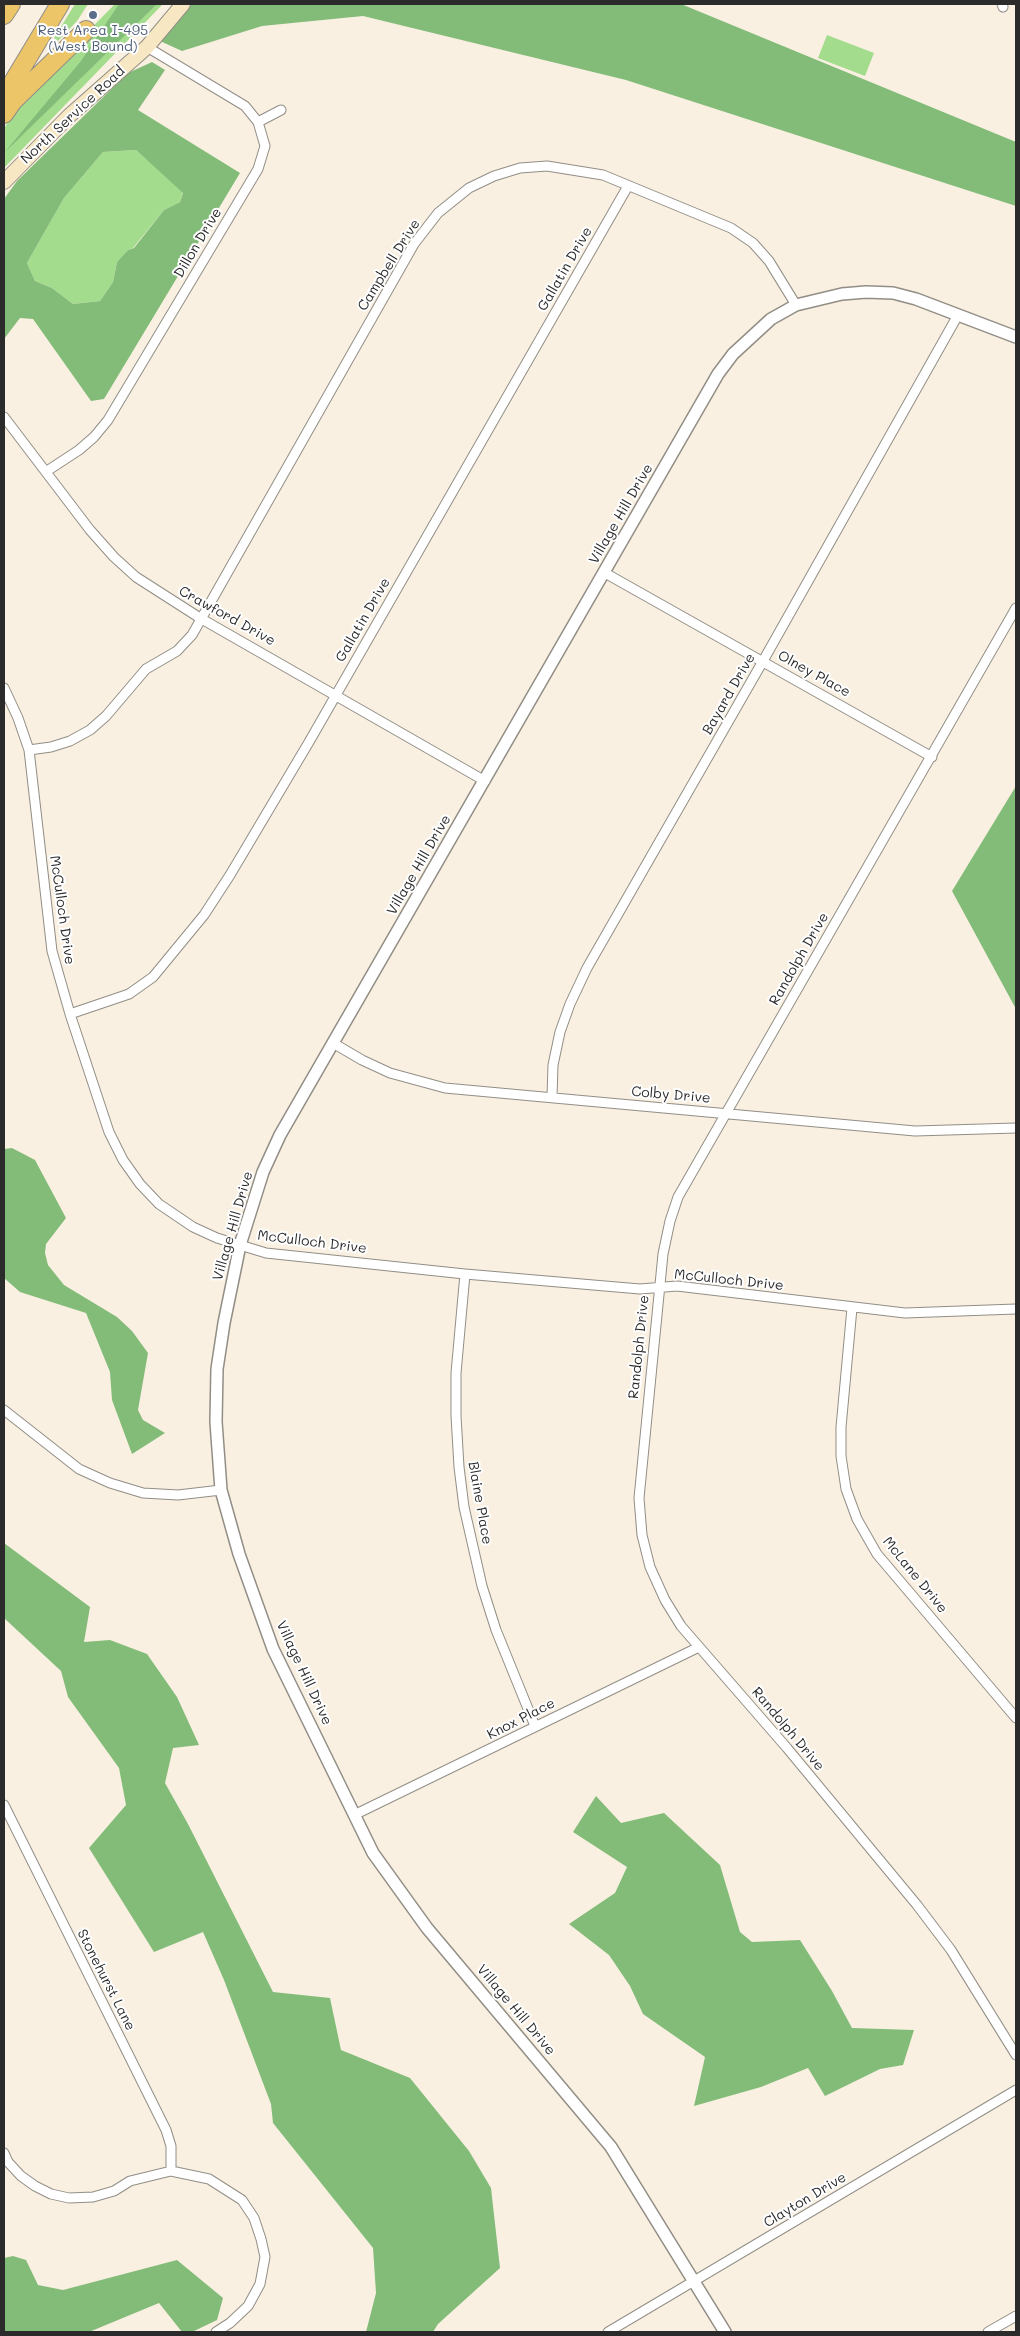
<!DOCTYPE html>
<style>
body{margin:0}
#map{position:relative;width:1020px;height:2336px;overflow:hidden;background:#f9f0e1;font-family:Mali,sans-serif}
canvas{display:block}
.frame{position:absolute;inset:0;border:5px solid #2b2b2b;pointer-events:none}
</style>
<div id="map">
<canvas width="1020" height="2336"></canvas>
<div class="frame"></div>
</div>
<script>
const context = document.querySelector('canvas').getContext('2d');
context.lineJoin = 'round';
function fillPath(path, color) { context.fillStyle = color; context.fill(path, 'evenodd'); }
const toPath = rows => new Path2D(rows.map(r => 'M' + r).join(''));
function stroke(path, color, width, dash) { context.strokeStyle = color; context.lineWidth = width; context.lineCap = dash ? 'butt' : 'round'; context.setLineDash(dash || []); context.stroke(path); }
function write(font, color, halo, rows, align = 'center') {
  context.font = font + ' Mali,sans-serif'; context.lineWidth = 4; context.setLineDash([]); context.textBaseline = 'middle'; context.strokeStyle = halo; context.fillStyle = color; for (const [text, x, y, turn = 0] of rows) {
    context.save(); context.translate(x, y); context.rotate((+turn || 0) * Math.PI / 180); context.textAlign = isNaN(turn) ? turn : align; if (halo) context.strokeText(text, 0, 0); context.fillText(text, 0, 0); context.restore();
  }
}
fillPath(toPath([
 [75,4,88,4,77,21,58,41,54,38],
 [115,4,163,4,4,168,4,129,9,120,34,86],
 [827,35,874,53,865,76,818,58],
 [136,150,183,192,180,202,164,210,133,248,128,250,117,262,113,282,100,301,73,304,52,288,35,281,27,263,64,198,103,152]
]), '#a4dc8e');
fillPath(toPath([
 [119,4,157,4,4,153,81,61],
 [190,4,681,4,1016,142,1016,206,626,80,363,16,262,26,182,51,160,41],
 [152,62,165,70,138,110,240,173,104,399,91,401,33,319,20,318,4,339,4,199,17,181,128,73],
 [136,150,183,193,180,202,164,210,134,248,128,250,117,262,113,282,100,301,73,304,52,288,35,281,27,263,64,198,103,152],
 [1016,786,1016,1009,952,891],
 [12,1148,35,1160,66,1218,46,1244,45,1253,48,1265,64,1285,117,1317,132,1331,148,1353,138,1410,143,1420,165,1433,132,1454,112,1400,110,1372,86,1313,20,1292,4,1278,4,1149],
 [4,1543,90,1607,84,1642,110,1640,147,1654,177,1697,199,1745,173,1748,165,1783,188,1824,273,1992,330,1998,341,2050,410,2078,469,2151,491,2188,500,2268,438,2324,433,2332,366,2332,376,2293,373,2248,273,2123,271,2104,224,1980,203,1932,154,1952,89,1848,126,1805,119,1768,68,1697,61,1671,4,1618],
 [596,1796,621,1823,664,1813,720,1865,740,1932,752,1942,800,1940,832,1991,852,2028,914,2030,903,2065,880,2069,825,2096,808,2068,761,2087,694,2106,705,2057,643,2014,630,1986,609,1955,569,1924,615,1893,627,1867,573,1832],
 [13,2256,26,2260,38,2285,63,2290,177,2260,223,2298,217,2320,192,2332,182,2332,159,2303,89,2332,4,2332,4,2258]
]), '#83bc79');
const minor = toPath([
 [1002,4,1003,7],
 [258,122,281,110],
 [4,417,90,530,114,557,136,577,200,618,485,781],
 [47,471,79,450,94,437,108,420,258,169,265,146,258,122,245,106,147,47],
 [605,573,932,757],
 [1016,608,678,1197,670,1221,663,1254,639,1498,642,1535,650,1567,665,1600,681,1626,787,1748,917,1905,951,1950,1016,2055],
 [4,688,18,718,29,750,52,951,70,1014,109,1132,123,1160,140,1184,159,1204,193,1227,217,1238,266,1253,465,1274,640,1289,677,1286,905,1313,1016,1309],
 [29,750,51,747,70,741,90,730,106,716,146,669,177,651,192,635,414,244,438,213,469,188,494,176,520,168,547,166,603,175,731,228,753,243,769,261,796,305],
 [70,1014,129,994,153,977,204,915,230,875,309,742,628,186],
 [333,1043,362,1060,390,1073,445,1088,915,1131,1016,1128],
 [552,1097,553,1065,560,1032,570,1004,587,968,763,661,958,315],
 [465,1274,456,1373,456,1416,459,1467,464,1507,482,1586,496,1630,535,1726],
 [852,1308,841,1427,841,1456,846,1489,857,1519,877,1554,1016,1718],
 [4,1410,79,1469,110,1483,143,1493,178,1495,221,1490],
 [4,1805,166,2130,171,2146,171,2171],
 [354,1815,699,1647],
 [4,2153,8,2162,21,2176,35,2186,51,2194,69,2198,93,2197,114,2191,130,2181,171,2171,209,2179,242,2200,254,2218,261,2239,265,2257,260,2284,248,2306,230,2323,216,2332],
 [608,2332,1016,2090],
 [988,2332,1016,2316]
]);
const tertiary = toPath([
 [725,2332,611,2147,427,1928,373,1853,273,1649,239,1554,221,1490,216,1422,217,1369,224,1323,240,1245,263,1172,280,1135,718,374,733,354,771,319,796,305,842,294,866,292,893,293,916,299,1016,337]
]);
const secondary = toPath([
 [4,182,69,116,147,47,183,4]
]);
const motorway = toPath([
 [4,15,11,4],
 [4,97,60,4],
 [4,114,13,101,86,30]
]);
stroke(minor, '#928e86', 11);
stroke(tertiary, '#928e86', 14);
stroke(secondary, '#928e86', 16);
stroke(motorway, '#928e86', 20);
stroke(minor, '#fff', 9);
stroke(tertiary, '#fff', 11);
stroke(secondary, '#f7e8c3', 14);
stroke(motorway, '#ecc569', 18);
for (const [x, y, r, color] of [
 [93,15,5,"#5c6f8a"]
]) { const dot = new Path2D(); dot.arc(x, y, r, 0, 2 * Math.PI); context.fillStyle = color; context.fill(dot); stroke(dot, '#fff', 2); }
write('14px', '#4e5e75', '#fff', [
 ["Rest Area I-495",93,31],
 ["(West Bound)",93,47]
]);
write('14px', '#2b2b2b', '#fff', [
 ["North Service Road",73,115,-43],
 ["Dillon Drive",198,243,-59],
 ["Campbell Drive",389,265,-58],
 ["Gallatin Drive",565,269,-60],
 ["Village Hill Drive",621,514,-60],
 ["Crawford Drive",227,616,29],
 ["Gallatin Drive",363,620,-60],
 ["Olney Place",814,674,29],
 ["Bayard Drive",729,694,-60],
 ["Village Hill Drive",419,865,-60],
 ["McCulloch Drive",62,910,82],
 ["Randolph Drive",799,959,-60],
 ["Colby Drive",671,1095,5],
 ["Village Hill Drive",233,1226,-74],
 ["McCulloch Drive",312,1242,7],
 ["McCulloch Drive",729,1280,6],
 ["Randolph Drive",639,1347,-84],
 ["Blaine Place",480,1503,80],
 ["McLane Drive",915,1575,51],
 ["Village Hill Drive",304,1673,65],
 ["Knox Place",521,1719,-27],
 ["Randolph Drive",788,1729,50],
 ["Stonehurst Lane",106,1980,63],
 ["Village Hill Drive",516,2010,50],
 ["Clayton Drive",805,2200,-31]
]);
</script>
